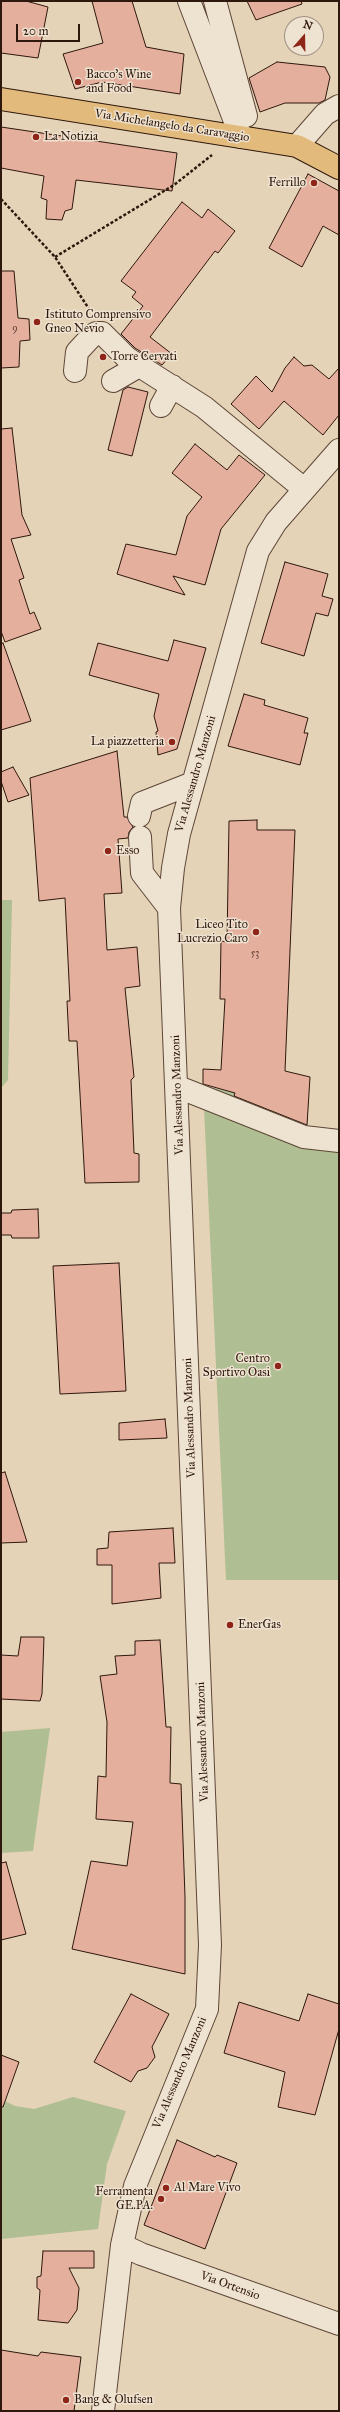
<!DOCTYPE html>
<style>
body{margin:0}
#map{position:relative;width:340px;height:2412px;overflow:hidden;background:#e5d3b7;font-family:"IM FELL Great Primer",serif}
canvas{display:block}
.frame{position:absolute;inset:0;border:2px solid #2e170c;pointer-events:none}
.north{position:absolute;left:284px;top:16px;width:40px;height:40px;box-sizing:border-box;background:#eee2d0;border:1px solid #a19182;border-radius:50%;rotate:20deg;font-size:11px;font-weight:700;line-height:16px;text-align:center;color:#2e170c}
.north::after{content:'';display:block;margin:auto;width:14px;height:18px;background:#8f2418;clip-path:polygon(50% 0,100% 100%,50% 72%,0 100%)}
.scale{position:absolute;left:16px;top:24px;width:64px;height:18px;box-sizing:border-box;border:2px solid #2e170c;border-top:0;padding-left:5px;font-size:12px;line-height:14px;white-space:nowrap;color:#2e170c;-webkit-text-stroke:3px #eee2d0;paint-order:stroke}
</style>
<div id="map">
<canvas width="340" height="2412"></canvas>
<div class="frame"></div>
<div class="north">N</div>
<div class="scale">20 m</div>
</div>
<script>
const context = document.querySelector('canvas').getContext('2d');
context.lineJoin = 'round';
function fillPath(path, color) { context.fillStyle = color; context.fill(path, 'evenodd'); }
const toPath = rows => new Path2D(rows.map(r => 'M' + r).join(''));
function stroke(path, color, width, dash) { context.strokeStyle = color; context.lineWidth = width; context.lineCap = dash ? 'butt' : 'round'; context.setLineDash(dash || []); context.stroke(path); }
function write(font, color, halo, rows, align = 'center') {
  context.font = font + ' "IM FELL Great Primer",serif'; context.lineWidth = 3; context.setLineDash([]); context.textBaseline = 'middle'; context.strokeStyle = halo; context.fillStyle = color; for (const [text, x, y, turn = 0] of rows) {
    context.save(); context.translate(x, y); context.rotate((+turn || 0) * Math.PI / 180); context.textAlign = isNaN(turn) ? turn : align; if (halo) context.strokeText(text, 0, 0); context.fillText(text, 0, 0); context.restore();
  }
}
fillPath(toPath([
 [1,900,12,900,8,1080,1,1088],
 [203,1086,308,1107,307,1126,308,1143,339,1153,339,1580,226,1580],
 [50,1728,33,1851,1,1853,1,1732],
 [73,2097,126,2111,107,2164,98,2229,1,2239,1,2099,15,2106,34,2109]
]), '#afbe93');
const building = toPath([
 [1,1,26,1,48,7,38,58,1,53,1,1],
 [92,1,132,1,146,47,184,54,180,94,102,82,75,89,63,54,103,43,92,1],
 [247,1,301,1,302,4,256,20,247,1],
 [277,62,325,67,330,77,325,100,319,103,285,103,260,112,249,78,277,62],
 [1,127,177,153,172,191,76,180,72,209,65,211,62,220,46,219,47,200,41,198,44,176,1,168,1,127],
 [308,174,339,191,339,235,323,226,302,267,269,248,308,174],
 [182,202,202,218,208,209,235,231,218,253,215,251,150,337,172,354,162,365,135,348,121,334,143,306,132,297,136,292,121,281,182,202],
 [1,271,14,271,18,318,29,319,30,340,20,341,19,367,1,368,1,271],
 [294,357,304,366,312,365,329,379,339,368,339,415,323,435,284,401,259,429,231,404,256,376,272,392,285,368,294,357],
 [128,387,148,392,132,456,108,450,123,390,128,387],
 [12,428,22,515,31,535,11,539,24,578,19,580,30,614,34,612,41,629,5,642,1,631,1,429,12,428],
 [195,444,227,470,239,455,265,475,221,529,205,585,173,576,185,595,117,574,126,544,176,555,187,516,202,497,172,473,195,444],
 [285,562,328,574,322,596,333,599,328,616,316,613,304,656,261,643,285,562],
 [174,640,206,648,177,749,158,755,156,732,158,731,154,716,159,694,89,675,98,643,168,661,174,640],
 [3,643,31,721,1,730,1,644,3,643],
 [244,694,265,700,264,705,308,718,304,733,308,733,300,765,228,746,244,694],
 [117,751,124,817,127,817,133,827,129,832,128,838,118,839,122,893,104,894,107,950,137,947,140,986,125,988,134,1077,131,1080,134,1153,139,1154,139,1182,85,1183,77,1041,69,1041,67,1001,70,1001,65,898,39,901,30,778,117,751],
 [13,767,29,795,8,802,1,781,1,772,13,767],
 [257,820,257,830,295,830,285,1071,310,1077,307,1125,234,1096,235,1093,203,1084,203,1069,221,1070,225,999,220,999,221,941,227,942,229,821,257,820],
 [38,1209,39,1238,12,1238,11,1235,1,1235,1,1213,11,1213,12,1210,38,1209],
 [119,1263,126,1391,60,1394,53,1266,119,1263],
 [165,1419,167,1438,119,1440,119,1423,165,1419],
 [5,1472,27,1542,1,1543,1,1473,5,1472],
 [173,1528,175,1563,159,1563,161,1598,112,1604,112,1565,97,1565,97,1549,108,1548,109,1532,173,1528],
 [21,1637,44,1637,42,1694,40,1701,1,1699,1,1655,18,1656,21,1637],
 [160,1640,166,1727,171,1727,170,1783,181,1784,185,1897,185,1974,72,1949,91,1861,127,1866,133,1822,96,1819,98,1776,106,1777,107,1722,100,1676,117,1674,115,1656,135,1655,135,1641,160,1640],
 [6,1862,26,1934,1,1940,1,1863,6,1862],
 [131,1994,169,2014,152,2047,155,2057,147,2068,138,2071,131,2082,94,2062,131,1994],
 [308,1994,339,2004,339,2029,315,2115,278,2107,285,2072,224,2053,239,2002,299,2021,308,1994],
 [1,2055,19,2062,3,2107,1,2107,1,2055],
 [177,2140,215,2157,217,2155,237,2163,205,2249,144,2225,177,2140],
 [43,2251,94,2251,94,2268,69,2268,79,2288,77,2310,68,2323,38,2320,40,2290,37,2288,37,2277,41,2276,43,2251],
 [1,2350,38,2356,41,2352,81,2357,74,2411,1,2411,1,2350]
]);
fillPath(building, '#e5af9e');
stroke(building, '#2e170c', 1);
const minor = toPath([
 [189,1,241,137],
 [215,1,246,116],
 [297,146,325,114,339,106],
 [75,371,77,352,90,338,96,333,102,333,127,358,204,407,304,489],
 [113,381,139,366],
 [161,406,172,386],
 [139,816,142,803,193,783],
 [140,837,142,873,169,908],
 [178,1087,304,1137,339,1141],
 [122,2245,141,2254,339,2324],
 [103,2411,122,2245,135,2186,207,2009,210,1945,169,908,173,868,179,834,258,551,276,522,339,450]
]);
const major = toPath([
 [1,99,297,146,339,168]
]);
stroke(minor, '#5c4637', 24);
stroke(major, '#2e170c', 24);
stroke(toPath([
 [1,199,55,257,91,312],
 [55,257,174,185,212,155]
]), '#2e170c', 2.5, [3, 2]);
stroke(minor, '#eee2d0', 22);
stroke(major, '#e2ba7c', 22);
for (const [x, y, r, color] of [
 [78,82,4,"#8f2418"],
 [36,137,4,"#8f2418"],
 [314,183,4,"#8f2418"],
 [37,322,4,"#8f2418"],
 [103,357,4,"#8f2418"],
 [172,742,4,"#8f2418"],
 [108,851,4,"#8f2418"],
 [256,932,4,"#8f2418"],
 [278,1366,4,"#8f2418"],
 [230,1625,4,"#8f2418"],
 [166,2188,4,"#8f2418"],
 [161,2199,4,"#8f2418"],
 [66,2400,4,"#8f2418"]
]) { const dot = new Path2D(); dot.arc(x, y, r, 0, 2 * Math.PI); context.fillStyle = color; context.fill(dot); stroke(dot, '#eee2d0', 1.5); }
write('10px', '#5c3d30', null, [
 ["9",15,329],
 ["53",255,954]
]);
write('12px', '#2e170c', '#eee2d0', [
 ["Bacco's Wine",86,75],
 ["and Food",86,89],
 ["La Notizia",44,137],
 ["Ferrillo",306,183,"right"],
 ["Istituto Comprensivo",45,315],
 ["Gneo Nevio",45,329],
 ["Torre Cervati",111,357],
 ["La piazzetteria",164,742,"right"],
 ["Esso",116,851],
 ["Liceo Tito",248,925,"right"],
 ["Lucrezio Caro",248,939,"right"],
 ["Centro",270,1359,"right"],
 ["Sportivo Oasi",270,1373,"right"],
 ["EnerGas",238,1625],
 ["Al Mare Vivo",174,2188],
 ["Ferramenta",153,2192,"right"],
 ["GE.PA.",153,2206,"right"],
 ["Bang & Olufsen",74,2400]
], 'left');
write('12px', '#2e170c', '#eee2d0', [
 ["Via Michelangelo da Caravaggio",172,126,9],
 ["Via Alessandro Manzoni",196,774,-74],
 ["Via Alessandro Manzoni",178,1095,-92],
 ["Via Alessandro Manzoni",190,1418,-92],
 ["Via Alessandro Manzoni",203,1742,-92],
 ["Via Alessandro Manzoni",180,2073,-67],
 ["Via Ortensio",230,2286,20]
]);
</script>
